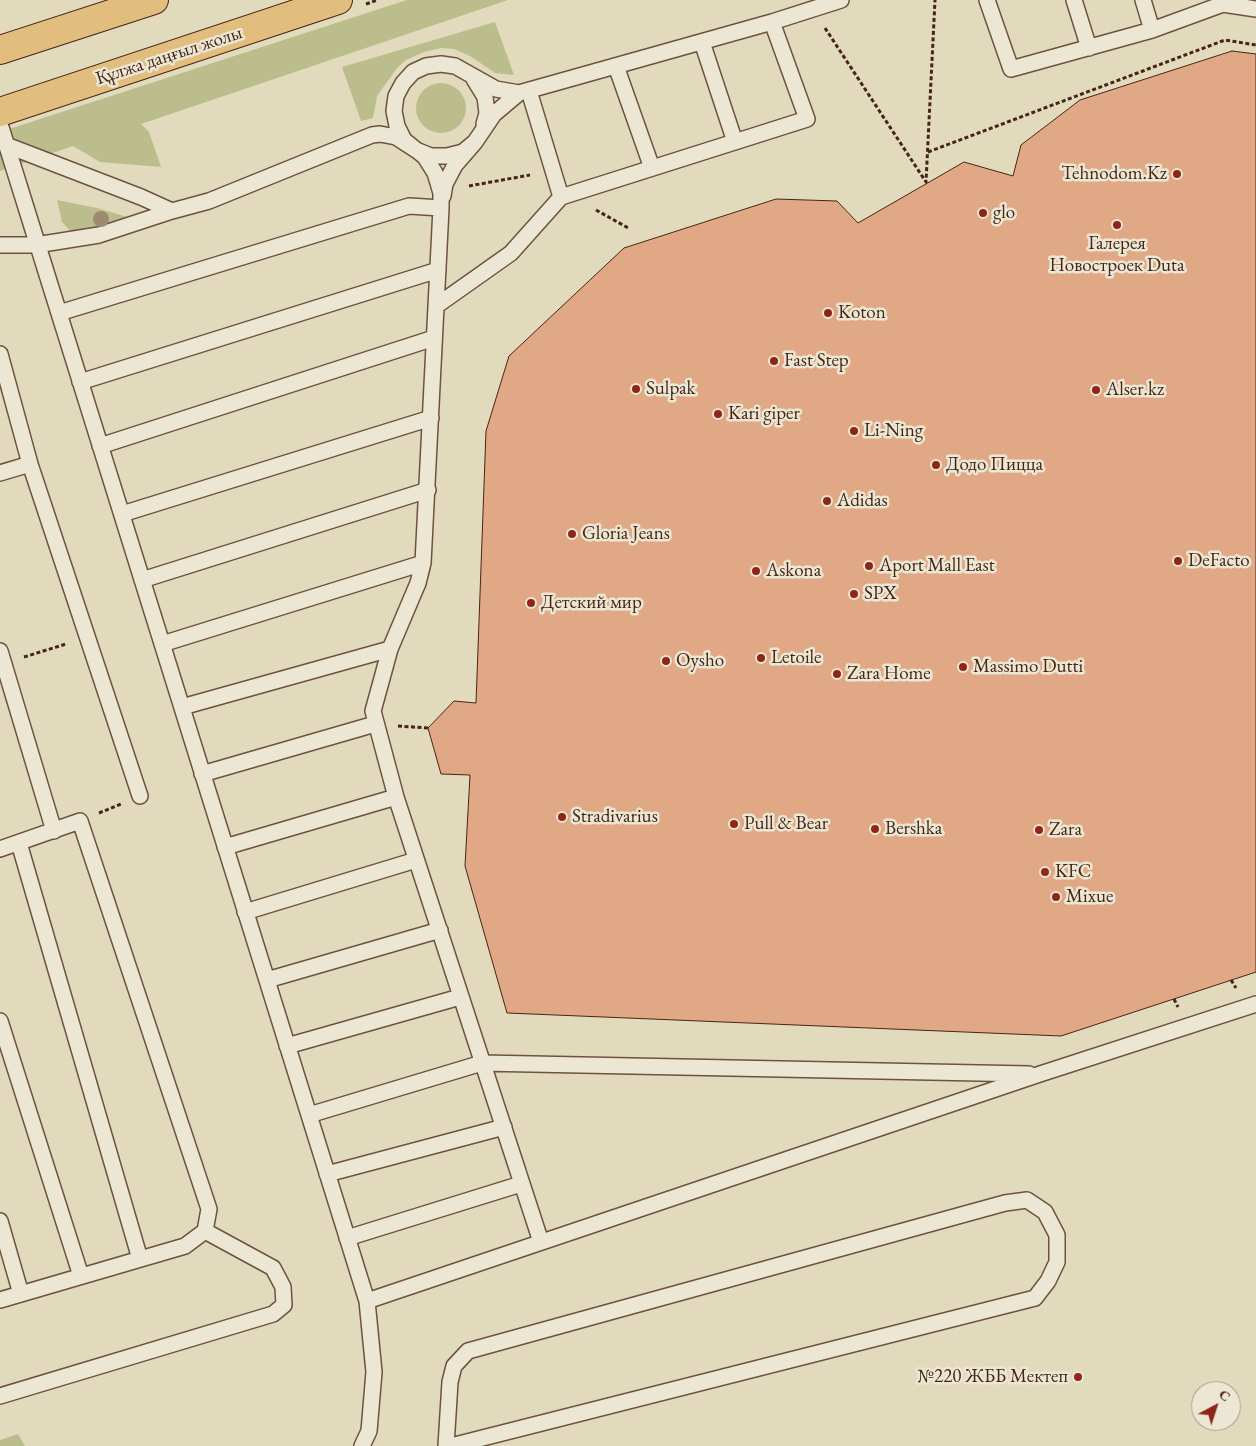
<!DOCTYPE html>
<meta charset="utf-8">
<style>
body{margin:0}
#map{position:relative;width:1256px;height:1446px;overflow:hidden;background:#e2dabd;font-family:"EB Garamond",serif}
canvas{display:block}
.north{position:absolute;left:1191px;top:1381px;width:50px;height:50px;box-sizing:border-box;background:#ece7d4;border:1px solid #aa9987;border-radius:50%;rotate:40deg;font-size:14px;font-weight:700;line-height:20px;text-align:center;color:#472414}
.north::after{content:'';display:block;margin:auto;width:18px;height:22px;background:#8f2418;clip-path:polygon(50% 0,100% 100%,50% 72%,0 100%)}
</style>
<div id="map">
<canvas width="1256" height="1446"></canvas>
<div class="north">С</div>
</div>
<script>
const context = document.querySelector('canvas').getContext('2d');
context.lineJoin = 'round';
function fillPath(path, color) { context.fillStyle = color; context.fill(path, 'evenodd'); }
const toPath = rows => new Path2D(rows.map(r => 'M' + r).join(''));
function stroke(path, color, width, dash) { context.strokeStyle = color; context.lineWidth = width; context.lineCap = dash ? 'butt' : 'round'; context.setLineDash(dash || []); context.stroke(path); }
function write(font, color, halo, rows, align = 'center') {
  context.font = font + ' "EB Garamond",serif'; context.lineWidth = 5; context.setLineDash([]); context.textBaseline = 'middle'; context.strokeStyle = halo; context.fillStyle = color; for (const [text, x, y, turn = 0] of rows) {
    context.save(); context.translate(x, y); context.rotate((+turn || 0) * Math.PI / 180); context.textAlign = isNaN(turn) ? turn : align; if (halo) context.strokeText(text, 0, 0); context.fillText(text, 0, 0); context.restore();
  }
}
fillPath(toPath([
 [407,0,508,0,141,124,149,132,161,167,100,162,73,146,0,171,0,132],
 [495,22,514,75,495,73,470,56,454,49,441,48,424,52,406,60,397,68,377,96,373,118,361,121,342,67],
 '416 108a25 25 0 1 1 50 0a25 25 0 1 1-50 0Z',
 [57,200,97,208,134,219,72,233,62,222],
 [18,1434,25,1446,0,1446,0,1440]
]), '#bcbd8c');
const building = toPath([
 [1232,51,1256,54,1256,972,1061,1036,507,1013,465,866,470,775,441,774,428,728,454,701,476,703,486,431,509,356,624,248,776,199,837,201,858,223,964,162,1013,176,1021,145,1080,100,1232,51]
]);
fillPath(building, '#e1a886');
stroke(building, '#472414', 1);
const lane = toPath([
 [987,0,1011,69,1152,30,1223,4,1256,9],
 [1074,0,1089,48],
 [1143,0,1152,30],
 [702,42,735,142],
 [616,66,652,168],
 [474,79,485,97,487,113,484,124],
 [529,91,561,197],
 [519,93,496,89,455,66,441,64,426,66,413,72,403,83,396,96,394,111,397,126,404,140,425,157,435,173,441,193,441,208,423,563,418,583,390,649,373,711,396,797,541,1242],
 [0,124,367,1301,374,1372,369,1431,362,1446],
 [6,145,141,197,172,211,209,201,372,135,380,134,396,137,416,150,431,156,447,156,463,152,475,142],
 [443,196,445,184,455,165,475,142,494,114,519,93,772,22,841,0],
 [0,245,36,245,99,235,172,211],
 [436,306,511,253,561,197,807,119,772,22],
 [59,313,409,206,441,208],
 [0,354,30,464,140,796],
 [80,382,438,270],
 [100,446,434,338],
 [0,473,30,464],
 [122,514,431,418],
 [142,580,428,490],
 [162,644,423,563],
 [0,651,54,831],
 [182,707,390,649],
 [202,774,375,724],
 [19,843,140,1259],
 [225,847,396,797],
 [0,849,80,821,209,1209,205,1231,185,1246,0,1300],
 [245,912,416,860],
 [267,980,440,930],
 [0,1021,81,1276],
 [287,1046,460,997],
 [309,1115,482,1063,1029,1074],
 [327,1174,504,1127],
 [0,1221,21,1294],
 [347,1238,521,1184],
 [367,1301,1040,1074,1256,1004],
 [0,1396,273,1314,284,1305,283,1287,273,1268,205,1231],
 [446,1446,450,1382,454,1366,468,1351,1005,1203,1027,1200,1045,1212,1057,1235,1057,1262,1048,1281,1035,1298,451,1446]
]);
const primary = toPath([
 [0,50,154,0],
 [0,112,338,0]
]);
stroke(lane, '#6e523e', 18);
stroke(primary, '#472414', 30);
stroke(toPath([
 [366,4,378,0],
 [825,28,926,182,935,0],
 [928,152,1225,40,1256,45],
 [469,186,530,175],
 [596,210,630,229],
 [24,657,66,644],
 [398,726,428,728],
 [99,813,121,804],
 [1231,980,1236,988],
 [1174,999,1178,1007]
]), '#472414', 3, [4, 2.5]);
stroke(lane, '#ece7d4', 15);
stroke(primary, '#e1bd7e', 28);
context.fillStyle = '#9d8b71';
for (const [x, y] of [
 [101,219]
]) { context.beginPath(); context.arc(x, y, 8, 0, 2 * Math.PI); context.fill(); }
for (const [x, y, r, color] of [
 [1177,174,5,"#8f2418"],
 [983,213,5,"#8f2418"],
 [1117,225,5,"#8f2418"],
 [828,313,5,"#8f2418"],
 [774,361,5,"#8f2418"],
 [636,389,5,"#8f2418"],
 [1096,390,5,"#8f2418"],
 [718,414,5,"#8f2418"],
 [854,431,5,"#8f2418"],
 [936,465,5,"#8f2418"],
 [827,501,5,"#8f2418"],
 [572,534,5,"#8f2418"],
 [1178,561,5,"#8f2418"],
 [869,566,5,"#8f2418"],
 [756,571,5,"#8f2418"],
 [854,594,5,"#8f2418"],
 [531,603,5,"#8f2418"],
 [761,658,5,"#8f2418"],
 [666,661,5,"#8f2418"],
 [963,667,5,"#8f2418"],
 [837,674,5,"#8f2418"],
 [562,817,5,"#8f2418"],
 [734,824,5,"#8f2418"],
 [875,829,5,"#8f2418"],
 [1039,830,5,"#8f2418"],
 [1045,872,5,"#8f2418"],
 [1056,897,5,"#8f2418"],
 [1078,1377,5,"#8f2418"]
]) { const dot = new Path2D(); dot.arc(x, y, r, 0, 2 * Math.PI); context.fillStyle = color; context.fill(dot); stroke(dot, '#ece7d4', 2); }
write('19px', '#472414', '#ece7d4', [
 ["Құлжа даңғыл жолы",169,56,-18]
]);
write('19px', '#472414', '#ece7d4', [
 ["Tehnodom.Kz",1167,174,"right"],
 ["glo",993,213],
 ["Галерея",1117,244,"center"],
 ["Новостроек Duta",1117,266,"center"],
 ["Koton",838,313],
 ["Fast Step",784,361],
 ["Sulpak",646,389],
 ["Alser.kz",1106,390],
 ["Kari giper",728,414],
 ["Li-Ning",864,431],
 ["Додо Пицца",946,465],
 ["Adidas",837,501],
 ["Gloria Jeans",582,534],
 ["DeFacto",1188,561],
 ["Aport Mall East",879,566],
 ["Askona",766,571],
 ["SPX",864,594],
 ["Детский мир",541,603],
 ["Letoile",771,658],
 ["Oysho",676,661],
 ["Massimo Dutti",973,667],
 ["Zara Home",847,674],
 ["Stradivarius",572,817],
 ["Pull & Bear",744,824],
 ["Bershka",885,829],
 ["Zara",1049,830],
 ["KFC",1055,872],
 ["Mixue",1066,897],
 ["№220 ЖББ Мектеп",1068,1377,"right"]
], 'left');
</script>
